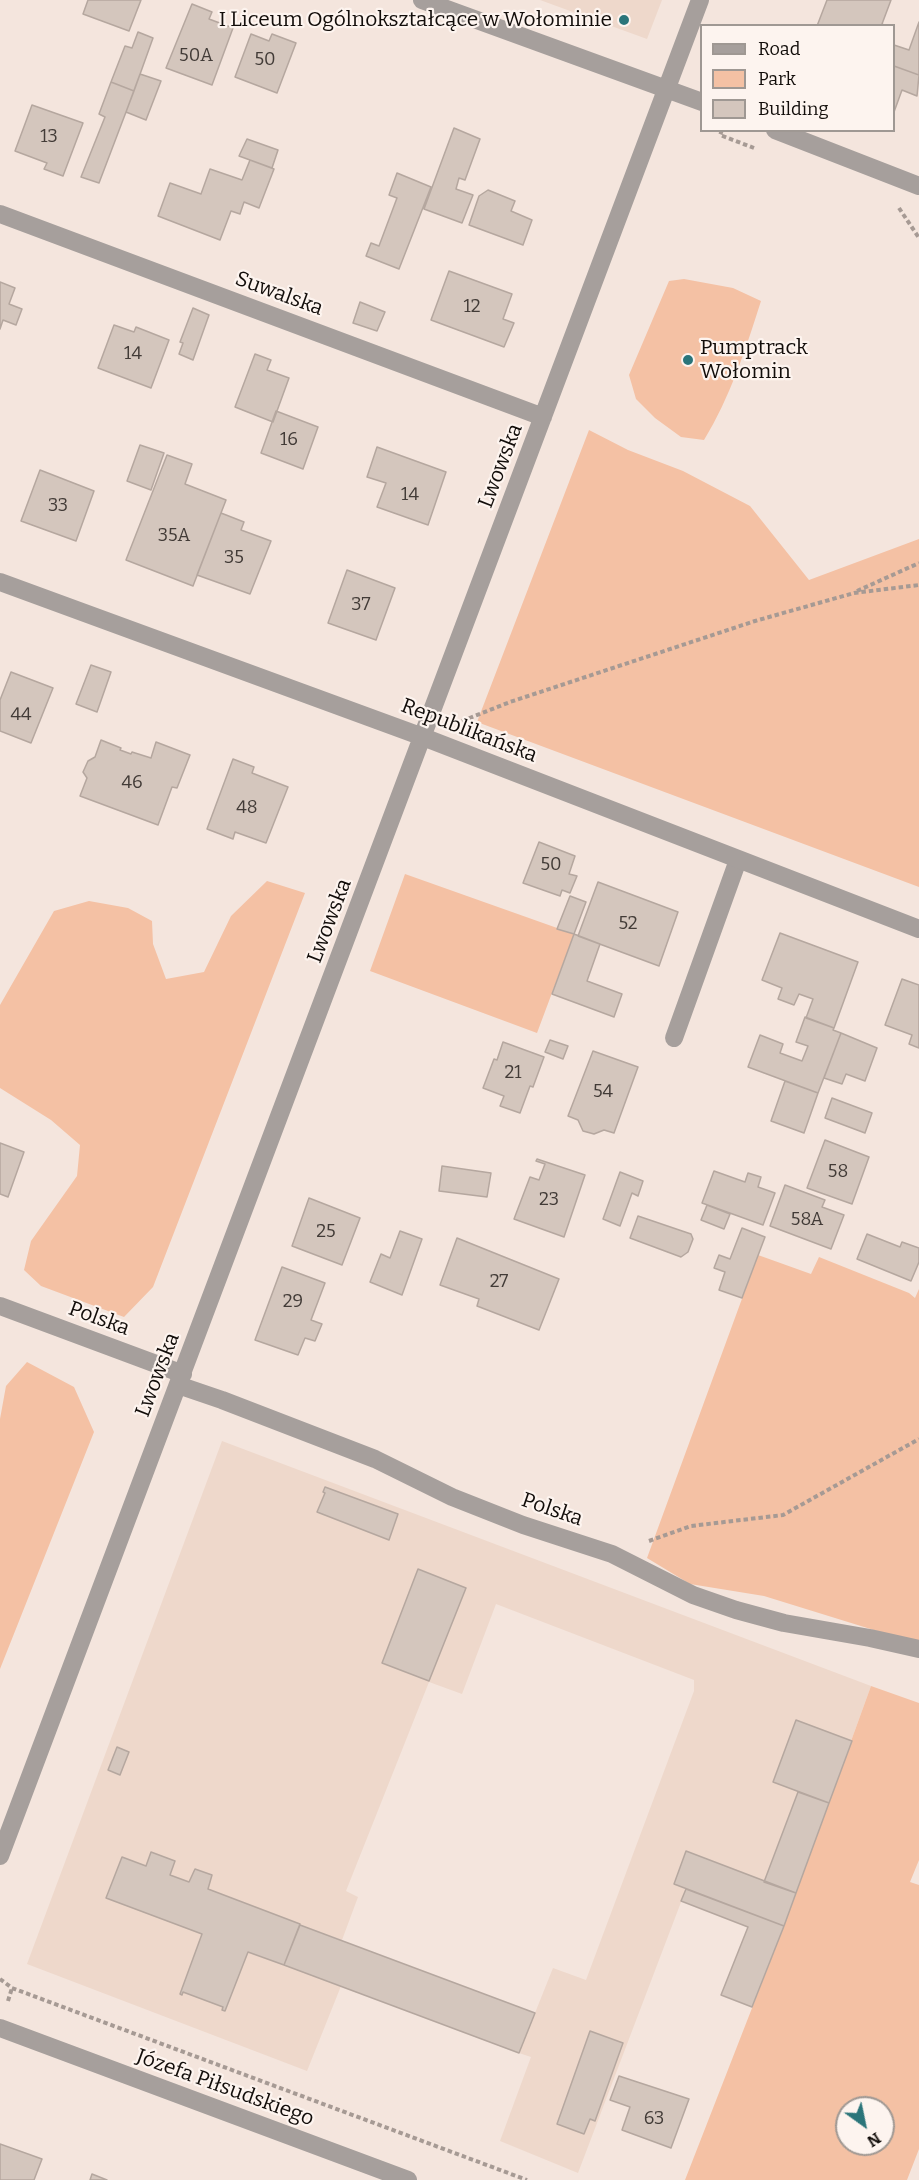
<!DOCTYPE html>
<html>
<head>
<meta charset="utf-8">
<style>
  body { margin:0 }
  #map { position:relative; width:919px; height:2180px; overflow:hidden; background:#f4e5dd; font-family:Bitter,serif }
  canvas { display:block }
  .legend { position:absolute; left:700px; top:24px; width:195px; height:108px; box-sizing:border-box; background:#fdf4ef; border:2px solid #9f9893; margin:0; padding:8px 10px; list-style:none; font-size:18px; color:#120d0a }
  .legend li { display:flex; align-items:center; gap:12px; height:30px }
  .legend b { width:30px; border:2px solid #9f9893 }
  .north { position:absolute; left:835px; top:2096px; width:60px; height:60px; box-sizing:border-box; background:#fdf4ef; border:2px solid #9f9893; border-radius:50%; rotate:147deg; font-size:16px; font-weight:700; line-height:24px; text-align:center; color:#120d0a }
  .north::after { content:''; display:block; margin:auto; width:21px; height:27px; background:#2b757a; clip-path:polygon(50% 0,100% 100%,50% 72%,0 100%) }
</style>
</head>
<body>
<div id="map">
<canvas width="919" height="2180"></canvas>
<ul class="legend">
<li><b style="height:8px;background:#a69f9c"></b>Road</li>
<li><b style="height:16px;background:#f4c1a4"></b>Park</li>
<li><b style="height:16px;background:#d4c6bd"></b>Building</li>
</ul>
<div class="north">N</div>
</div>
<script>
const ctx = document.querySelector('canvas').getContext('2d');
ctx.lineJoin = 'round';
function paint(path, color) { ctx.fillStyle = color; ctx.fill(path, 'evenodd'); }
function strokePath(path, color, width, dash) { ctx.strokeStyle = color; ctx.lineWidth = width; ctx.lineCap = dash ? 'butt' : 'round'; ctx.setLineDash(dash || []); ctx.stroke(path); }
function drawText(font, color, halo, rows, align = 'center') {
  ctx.font = font + ' Bitter,serif'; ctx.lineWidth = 4.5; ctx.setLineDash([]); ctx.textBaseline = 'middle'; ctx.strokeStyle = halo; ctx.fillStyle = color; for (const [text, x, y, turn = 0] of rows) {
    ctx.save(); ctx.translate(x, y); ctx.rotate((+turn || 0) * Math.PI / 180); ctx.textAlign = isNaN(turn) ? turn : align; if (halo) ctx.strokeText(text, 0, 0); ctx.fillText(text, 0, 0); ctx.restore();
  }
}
paint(new Path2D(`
  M540,0H662L647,39Z
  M222,1441L871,1686L784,1926L686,1889L578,2173L500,2141L531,2057L519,2053L553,1968L586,1980L694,1691V1680L496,1604L462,1694L429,1682L346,1891L358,1897L342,1940L299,1925L284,1965L341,1986L307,2071L27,1964Z`), '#eed8cb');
paint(new Path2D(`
  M684,279L733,288L761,301C746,348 730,398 704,440L681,437L655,418L636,399L629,375L669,281Z
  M589,430L628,450L683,471L750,506L809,580L919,539V887L477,722Z
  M405,874L574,934L537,1033L370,971Z
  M267,881L305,893L153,1287L124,1317L41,1286L24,1270L31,1241L77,1176L80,1145L51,1120L0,1088V1005L54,911L89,901L128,908L152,921L153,944L166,979L204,972L231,916Z
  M758,1255L811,1274L819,1257L909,1293L915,1298L919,1289V1644L764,1596L690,1584L647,1558Z
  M27,1362L74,1387L94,1432L0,1669V1419L6,1386Z
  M871,1686L919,1703V1860L910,1882L919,1885V2149L907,2180H685L784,1926ZM847,2108H883V2144H847Z`), '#f4c1a4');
const building = new Path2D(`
  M88,0H141L129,31L83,14Z
  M827,0H891L882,24L886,26H817Z
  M192,4L212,12L209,19L233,28L212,85L166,68Z
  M919,22V75L894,66V45L909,50Z
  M138,32L153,38L134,91L111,82L125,46L132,48Z
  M251,34L269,41L272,34L296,43L277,93L235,77Z
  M894,66L919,75L917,96L902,90L894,112Z
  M140,74L161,81L146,120L126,112Z
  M111,82L134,91L99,183L81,177L105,117L99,114Z
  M32,105L83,123L63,176L44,169L47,163L15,151Z
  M454,128L480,139L465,180L459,178L456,189L473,195L462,223L424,209Z
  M247,139L278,150L272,168L239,156Z
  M250,160L274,169L259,208L244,202L240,214L231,211L220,240L158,216L170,183L201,194L210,169L242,180Z
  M397,173L431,187L399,269L366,256L371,243L379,246L397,198L389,195Z
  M488,190L515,201L511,211L532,220L523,245L469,225L479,196Z
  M449,271L512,294L503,319L514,323L504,347L431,320Z
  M0,282L15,288L9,304L22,309L16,325L3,320L0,329Z
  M360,302L385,312L377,331L353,323Z
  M193,308L209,315L193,360L179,354L183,343L180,342Z
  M114,325L134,332L136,327L169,340L151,388L98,368Z
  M255,354L271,360L267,370L289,378L273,422L235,407Z
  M276,411L318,427L303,469L261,453Z
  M140,445L164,453L151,490L127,481Z
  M377,447L446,472L428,525L377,507L386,483L367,477Z
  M167,455L192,464L185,484L226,500L193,586L126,560Z
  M40,470L94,491L76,541L21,521Z
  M221,513L244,522L241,530L271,541L250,594L197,575Z
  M347,570L395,588L376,640L328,623Z
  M91,665L111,672L97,712L76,704Z
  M11,672L53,688L31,743L0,731V700Z
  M101,740L121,748L120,750L131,754L132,752L151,758L156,742L190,755L177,788L172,787L158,825L80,796L87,778L83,772L88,761L95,757Z
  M233,759L254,767L252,773L288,787L266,843L235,832L233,839L207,829Z
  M539,842L575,856L569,874L577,876L570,893L562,890L560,896L523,883Z
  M598,882L678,912L659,966L578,936Z
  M570,896L586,902L574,934L557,929Z
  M780,933L858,962L834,1028L806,1018L813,999L799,994L794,1005L778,999L782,988L762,980Z
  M574,934L600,944L587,981L622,994L614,1017L552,994Z
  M902,979L919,985V1048L909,1044L912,1035L885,1025Z
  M805,1017L834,1028L833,1030L841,1033L818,1093L748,1067L760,1035L783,1044L780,1053L802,1061L808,1046L796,1042Z
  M841,1033L877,1048L865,1081L846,1074L842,1084L824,1078Z
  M550,1040L568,1046L563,1059L545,1052Z
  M503,1042L544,1057L533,1087L530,1086L520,1113L500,1106L504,1096L483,1088L494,1059L497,1060Z
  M593,1051L638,1067L614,1133L604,1130L594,1134L583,1131L578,1120L568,1116Z
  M785,1081L818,1093L804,1133L771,1121Z
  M832,1098L872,1113L865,1133L825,1118Z
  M825,1140L869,1157L852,1204L807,1188Z
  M0,1143L24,1152L8,1197L0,1194Z
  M537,1159L585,1175L564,1237L514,1219L530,1177L539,1180L545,1164L536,1161Z
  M442,1166L491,1173L487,1197L439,1191Z
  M714,1171L745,1182L748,1173L761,1177L758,1187L775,1193L763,1225L702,1203Z
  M620,1172L643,1181L638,1196L632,1193L620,1226L603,1219Z
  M785,1185L825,1200L822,1207L844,1215L831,1249L770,1226Z
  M309,1198L360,1218L342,1265L292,1246Z
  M707,1205L730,1214L724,1229L701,1220Z
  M638,1216L691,1234L693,1239L688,1252L681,1257L630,1238Z
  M742,1228L765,1237L742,1298L719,1290L725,1272L714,1268L719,1255L730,1259Z
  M400,1231L422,1239L402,1295L370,1282L381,1254L390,1258Z
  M867,1234L900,1247L902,1242L919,1248V1262L911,1281L857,1259Z
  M457,1238L559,1279L539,1330L477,1306L479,1299L440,1285Z
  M282,1267L325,1283L311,1320L322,1324L315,1341L305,1338L298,1355L255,1340Z
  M325,1487L398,1514L389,1540L317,1512L325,1493L323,1492Z
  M418,1569L466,1588L429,1681L382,1663Z
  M796,1720L852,1741L829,1803L773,1782Z
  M117,1747L129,1752L120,1775L108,1770Z
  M798,1792L829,1803L796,1893L764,1882Z
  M686,1851L796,1893L784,1926L674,1884Z
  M151,1852L175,1861L170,1875L189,1882L195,1869L212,1875L208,1889L300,1924L284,1965L248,1952L225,2011L222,2010L223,2007L183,1992L182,1995L180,1994L202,1934L106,1898L122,1857L146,1866Z
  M686,1889L784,1926L752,2007L721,1995L748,1927L681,1901Z
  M300,1925L535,2013L519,2053L284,1965Z
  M590,2031L623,2043L595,2121L590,2119L584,2134L557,2124Z
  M619,2076L689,2099L671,2148L622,2130L630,2107L610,2100Z
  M0,2144L42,2159L34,2180H0Z
  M92,2174L107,2180H90Z`);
paint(building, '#d4c6bd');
strokePath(building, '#b5a79f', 1.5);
strokePath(new Path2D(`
  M722,130L720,135L754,148
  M899,208L919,238
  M857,591L919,563
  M462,721L510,702L755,621L854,593L919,585
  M649,1541L691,1526L783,1515L919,1439
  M0,1979L12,1988L527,2180
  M8,2001L12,1988`), '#a69a94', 4, [4.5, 3]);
strokePath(new Path2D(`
  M674,1038L738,860`), '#a69f9c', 18);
strokePath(new Path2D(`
  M422,0L702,102
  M775,130L919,186
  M0,214L543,417
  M0,582L423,737L919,929
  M0,1306L183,1374
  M178,1385L222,1400L375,1459L452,1497L523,1525L612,1554L693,1595L736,1610L784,1623L870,1638L919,1649
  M0,1856L700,0`), '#a69f9c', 18);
strokePath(new Path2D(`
  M0,2028L408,2180`), '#a69f9c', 18);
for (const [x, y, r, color] of [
  [624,20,6,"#2b757a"],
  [688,360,6,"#2b757a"]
]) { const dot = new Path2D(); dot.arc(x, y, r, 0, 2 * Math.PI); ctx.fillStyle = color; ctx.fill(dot); strokePath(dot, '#fdf4ef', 2); }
drawText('18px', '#423b37', null, [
  ["50A",196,56],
  ["50",265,60],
  ["13",49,137],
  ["12",472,307],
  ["14",133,354],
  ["16",289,440],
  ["14",410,495],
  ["33",58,506],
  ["35A",174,536],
  ["35",234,558],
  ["37",361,605],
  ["44",21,715],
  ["46",132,783],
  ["48",247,808],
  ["50",551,865],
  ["52",628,924],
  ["21",513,1073],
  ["54",603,1092],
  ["58",838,1172],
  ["23",549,1200],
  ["58A",807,1220],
  ["25",326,1232],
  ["27",499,1282],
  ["29",293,1302],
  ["63",654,2119]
]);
drawText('21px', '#120d0a', '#fdf4ef', [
  ["I Liceum Ogólnokształcące w Wołominie",612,20],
  ["Pumptrack",700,348,"left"],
  ["Wołomin",700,372,"left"]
], 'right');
drawText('21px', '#120d0a', '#fdf4ef', [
  ["Suwalska",279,294,20],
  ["Lwowska",501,466,-69],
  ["Republikańska",469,731,21],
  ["Lwowska",330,921,-69],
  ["Polska",99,1319,20],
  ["Lwowska",158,1375,-69],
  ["Polska",552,1510,19],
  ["Józefa Piłsudskiego",225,2088,20]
]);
</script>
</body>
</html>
